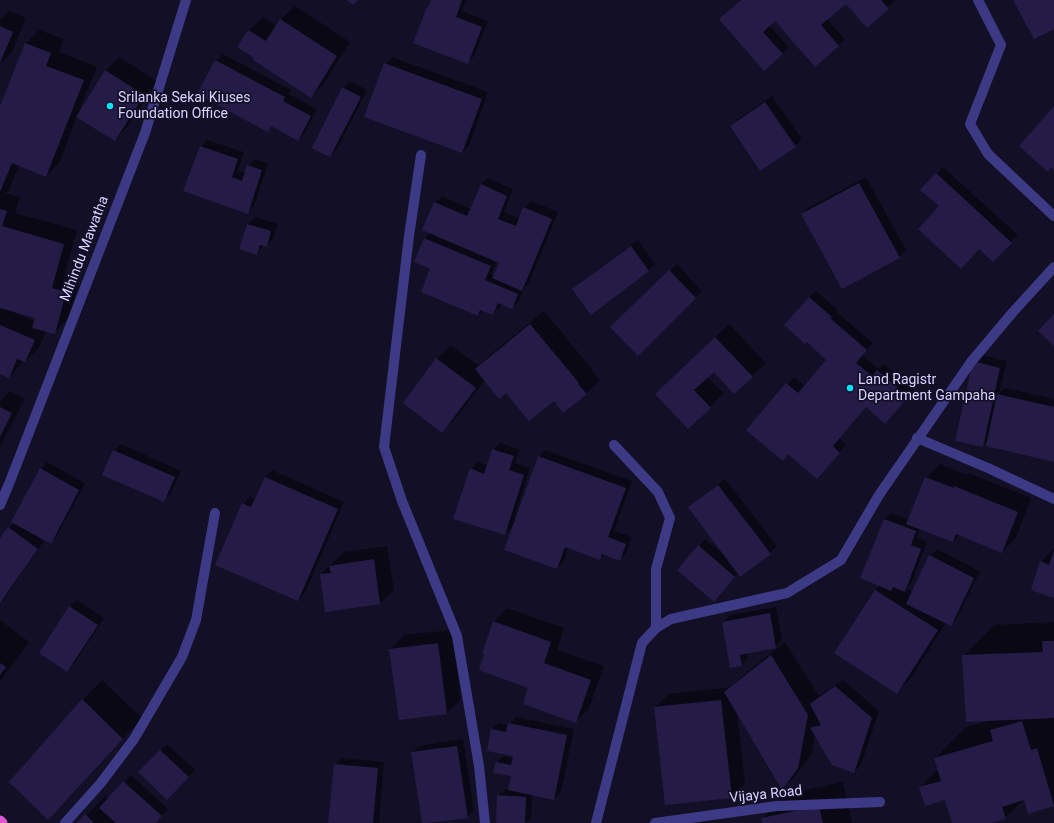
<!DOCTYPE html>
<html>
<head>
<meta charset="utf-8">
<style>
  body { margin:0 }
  canvas { display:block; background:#130f26 }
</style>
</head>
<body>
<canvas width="1054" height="823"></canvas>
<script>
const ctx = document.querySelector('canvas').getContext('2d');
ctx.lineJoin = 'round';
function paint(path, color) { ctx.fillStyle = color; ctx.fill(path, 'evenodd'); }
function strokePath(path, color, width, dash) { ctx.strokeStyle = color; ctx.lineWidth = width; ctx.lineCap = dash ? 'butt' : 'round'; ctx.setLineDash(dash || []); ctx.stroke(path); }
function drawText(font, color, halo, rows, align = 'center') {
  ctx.font = font + ' Roboto,sans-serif'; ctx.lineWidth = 3.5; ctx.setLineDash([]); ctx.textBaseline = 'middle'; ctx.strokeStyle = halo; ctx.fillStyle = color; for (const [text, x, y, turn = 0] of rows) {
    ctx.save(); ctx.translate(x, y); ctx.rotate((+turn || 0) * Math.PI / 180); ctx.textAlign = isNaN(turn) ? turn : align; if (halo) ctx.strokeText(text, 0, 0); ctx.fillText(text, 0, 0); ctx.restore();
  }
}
paint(new Path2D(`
  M432,0H466L462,11L488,21L474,56L467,63Z
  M742,0H894L895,1L867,27L846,3L827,19L845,39L838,46L776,19L769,25L789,47L764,70Z
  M295,6L350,42L324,83L311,96L238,47L249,30L263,17L277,26L281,19Z
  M9,11L26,18L12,52L0,64V20Z
  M39,30L64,39L59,52L97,67L79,111H80L105,71L119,57L157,81L128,126L115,140L77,116L60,162L46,176L19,165L9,190L5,193L20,197L15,213L77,230L65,274L80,278L68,319L54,333L46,331L39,348L25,361H24L22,363L9,377L0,373V109L26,43ZM16,312L36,318L35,321L15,313Z
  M223,54L291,90L289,94L317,109L305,133L298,140L272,126L268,130L216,61Z
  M392,57L488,92L469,146L462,152L385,64Z
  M350,81L367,90L337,149L330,156L343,88Z
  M772,96L802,139L795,146L731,126L738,119Z
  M207,140L244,152L238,171L246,173L248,166L255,159L268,164L254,206L247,213L201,147Z
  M943,167L1018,235L993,261L940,206L922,190Z
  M866,177L906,250L899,257L802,214L809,207Z
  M488,178L513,189L504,212L520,219L524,208L531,201L558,212L529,283L524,288L519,301L512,307L501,303L500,307L493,314L483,310L478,315L432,269L425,238L430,233L435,203L442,196L471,209L481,184ZM497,261L500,262L494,275L491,274Z
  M255,217L278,224L273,239L266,246L264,245L257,254L240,249L248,224Z
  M638,240L655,264L649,270L591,313L573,290L580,283Z
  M677,264L702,291L638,354L612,327Z
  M816,291L838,310L836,311L873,343L862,355L878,369L884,364L914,390L891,416L866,406L839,438L846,445L823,471L789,453L783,460L747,429L794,377L805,386L828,360L809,297Z
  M544,311L592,369L591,370L600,380L586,394L554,400L506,392L485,380L456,418L442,432L437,359L451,345L479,366L490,355Z
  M729,324L766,363L734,393L714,371L707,377L724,393L688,428L670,380Z
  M980,355L1007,361L999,393L1005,388L1054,399V461L989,440L982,446L974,362Z
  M10,391L25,399L0,447V401Z
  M500,443L520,450L515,463L530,468L514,519L516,520L539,456L545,450L632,481L614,531L632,537L626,553L620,560L605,554L600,559L568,548L564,561L557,568L514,525L505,534L471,469L478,462L488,466L493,450Z
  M121,444L181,471L170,494L163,501L114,451Z
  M47,462L85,483L57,536L50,543L41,538L40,539L44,541L5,598L0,603V540L9,528L14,523L41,469Z
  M940,464L967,475L969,473L1031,498L1016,538L1002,552L959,535L953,541L920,528L917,538L927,542L911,584L907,588L913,592L930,556L937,549L980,571L957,618L950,625L946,623L910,679L897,692L835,653L876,590L880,585L885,519L891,513L909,520L926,478Z
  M272,470L344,502L305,593L298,600L217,564L243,504L250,497L255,499L265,477Z
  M725,479L777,546L770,553L738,573L720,594L699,546L705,539L724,555L689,507L696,501Z
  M387,546L394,590L380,603L326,610L321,574L344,552Z
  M1054,548V597L1041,562Z
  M77,600L104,618L74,664L67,671L70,607Z
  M776,607L782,640L776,647L747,652L748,658L741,665L723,622L730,615Z
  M507,608L564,628L557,650L604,666L589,708L576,721L529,687L494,622Z
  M0,620L29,642L0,682Z
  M1054,622V805L1028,813L1025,799L1005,818L987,823H953L946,799L920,788L938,769L935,758L966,727L987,721L963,656L994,625Z
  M451,630L461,699L447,713L400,719L390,649L404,635Z
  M785,642L819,696L843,680L879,711L861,765L854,772L815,735L812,754L796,775L783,788L737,712L745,784L732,797L655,707L669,694L731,687L739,679Z
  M102,680L142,718L68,799L48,818L82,700Z
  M516,717L574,729L561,792L554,799L532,794L531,818L525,823H497L498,796L505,789H509L512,776L496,763L503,756L514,758V756L492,729L499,723L509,725Z
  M463,739L474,810L467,817L412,752L419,746Z
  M167,744L195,770L167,799L139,772Z
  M342,758L384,762L379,823H329L335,765Z
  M131,775L168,809L156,823H79L105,796L109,799Z
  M843,782L852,823H763L762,819L786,794Z`), '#0007');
paint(new Path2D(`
  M347,0H358L353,5Z
  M431,0H462L456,17L482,27L468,64L413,43L427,7H428Z
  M741,0H881L889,9L867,28L846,4L821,25L839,46L815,67L775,21L763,32L783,54L764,71L719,19Z
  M1013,0H1054V29L1034,39Z
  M280,19L337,56L311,98L253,60L254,58L237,47L248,30L266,41Z
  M0,26L13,32L0,63Z
  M25,43L51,53L46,66L84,80L46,177L12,163L0,192V106Z
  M215,60L285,97L283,101L311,116L298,141L271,126L268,132L197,94Z
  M384,63L482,99L462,153L364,117Z
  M105,70L144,95L115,141L76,117Z
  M342,87L361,97L330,157L312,148Z
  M765,102L796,147L760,171L730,126Z
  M1054,106V170L1051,167L1048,172L1019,146Z
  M200,146L238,159L232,177L242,181L247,165L262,170L248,214L183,191Z
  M936,173L1012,243L993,262L979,249L961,269L918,229L939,206L920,190Z
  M859,183L900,258L842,289L801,214Z
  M481,184L507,196L498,219L516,226L523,207L552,219L522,291L492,278L499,263L422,230L434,202L467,216Z
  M0,209L7,211L2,226L64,244L52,288L66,292L55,334L32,328L35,318L0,308Z
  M247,224L271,231L267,247L260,245L257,255L239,249Z
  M424,238L491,266L485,280L518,294L512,309L498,303L493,315L480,310L478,316L421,292L430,269L414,262Z
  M631,246L649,271L591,315L572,289Z
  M669,270L696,298L638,356L610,327Z
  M809,297L832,317L830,318L867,350L856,363L872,376L877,370L908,397L885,424L866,407L833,446L840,453L817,479L788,454L783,461L746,430L786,383L798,393L826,360L807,342L805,344L784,325Z
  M1054,314V346L1038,331Z
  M530,324L579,383L578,384L587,394L563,413L554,401L529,421L506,393L499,399L475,369Z
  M0,325L35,340L25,362L17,359L9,378L0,374Z
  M715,337L753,377L734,394L714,372L694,390L711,408L688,429L655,394Z
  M436,358L476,388L442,433L403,403Z
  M973,361L1000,368L983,447L955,441Z
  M997,394L1054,407V462L986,446Z
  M0,407L12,413L0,437Z
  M492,449L514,456L509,470L524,475L505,535L453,519L470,468L484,474Z
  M113,450L175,477L164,502L102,475Z
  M538,456L626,488L608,537L626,544L620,561L602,554L600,560L565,547L557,569L504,550Z
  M40,468L79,490L51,544L11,522Z
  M265,477L338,509L298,601L215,565L242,503L251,507Z
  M925,477L954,488V486L1018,512L1002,553L956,534L953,542L906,524Z
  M718,485L771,554L740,577L688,507Z
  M884,519L916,531L911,545L921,549L905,592L893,587L891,591L860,578Z
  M8,527L38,549L0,603V538Z
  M698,545L735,577L714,602L677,570Z
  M1054,550V598L1031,590L1040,561L1049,565Z
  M929,555L974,578L951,626L906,604Z
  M374,559L380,604L325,612L320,574L331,573L329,566Z
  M875,590L938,630L897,694L834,653Z
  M69,606L98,625L67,672L39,653Z
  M770,613L776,648L740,655L742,666L730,668L722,622Z
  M493,621L551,642L544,663L591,680L576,723L523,704L528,688L479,670L484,655L482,654Z
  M1042,641H1054V718L966,722L962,655L1043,652Z
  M438,643L447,714L399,720L389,649Z
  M771,655L808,715L798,768L782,790L724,692Z
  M0,663L6,667L0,675Z
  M835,686L872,718L854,773L832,765L810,728L821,725L810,704Z
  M82,699L123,739L48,820L9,782Z
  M721,700L732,798L665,805L654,707Z
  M1022,721L1031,750L1037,748L1054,806L1028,814L1024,800L1002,807L1006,819L991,823H952L945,800L925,806L919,787L941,781L934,758L993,741L990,730Z
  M508,723L567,735L554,800L508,790L511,776L493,773L496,762L511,765L513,756L487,751L491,729L506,732Z
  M457,746L468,818L428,823H422L411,752Z
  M160,750L189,777L167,800L138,772Z
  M334,764L378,768L373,823H328Z
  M123,781L162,816L156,823H116L99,808Z
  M497,795L526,797L525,823H496Z
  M819,806L823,823H762L761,818Z
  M85,814L94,823H77Z`), '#241b47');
strokePath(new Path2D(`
  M917,438L988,468L1054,499
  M614,445L658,492L670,518L656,569V628
  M65,823L100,784L134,739L182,657L196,620L215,513`), '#3d3a85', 10);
strokePath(new Path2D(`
  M978,0L1001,45L970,124L988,154L1054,216
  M421,155L409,236L384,447L402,501L457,636L479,766L485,823
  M0,505L9,484L145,133L186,0
  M596,823L642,643L656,628L671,619L787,593L841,560L879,495L971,362L1013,312L1054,267
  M655,823L777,806L880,802`), '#3d3a85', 10);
strokePath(new Path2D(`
  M0,821L2,823`), '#e055d1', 11);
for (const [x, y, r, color] of [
  [110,106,4,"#00e5ff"],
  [850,388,4,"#00e5ff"]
]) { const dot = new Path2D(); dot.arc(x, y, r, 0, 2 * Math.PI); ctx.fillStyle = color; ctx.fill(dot); strokePath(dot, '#130f26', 1.5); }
drawText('14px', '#d9d4ff', '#130f26', [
  ["Srilanka Sekai Kiuses",118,98],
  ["Foundation Office",118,114],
  ["Land Ragistr",858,380],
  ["Department Gampaha",858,396]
], 'left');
drawText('14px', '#d9d4ff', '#130f26', [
  ["Mihindu Mawatha",85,249,-69],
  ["Vijaya Road",766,795,-6]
]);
</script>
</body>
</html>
